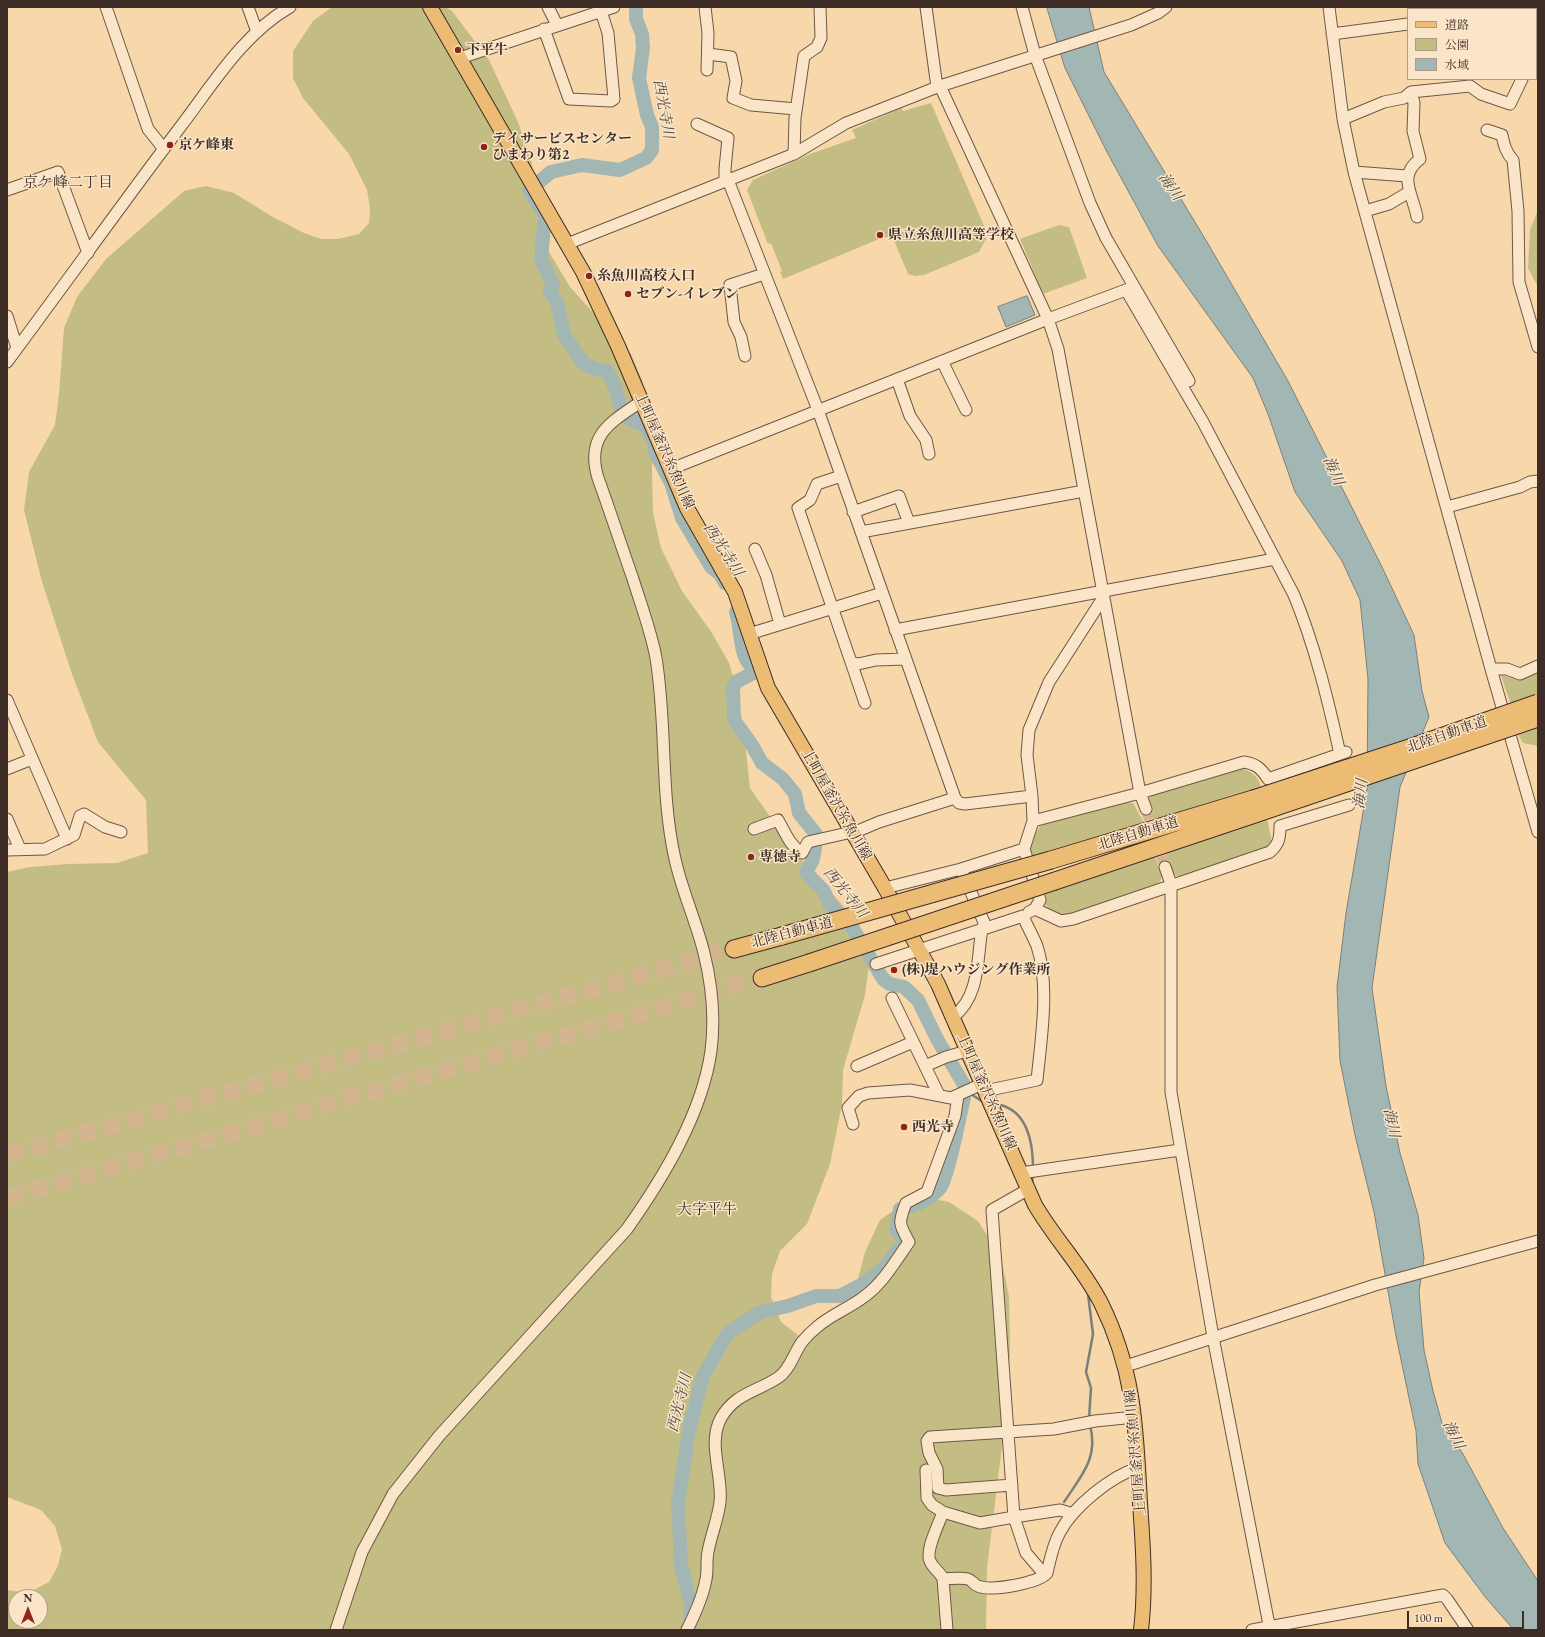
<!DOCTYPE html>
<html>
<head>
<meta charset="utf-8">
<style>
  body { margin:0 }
  #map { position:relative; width:1545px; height:1637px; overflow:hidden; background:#f8d7aa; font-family:"EB Garamond","Noto Serif JP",serif }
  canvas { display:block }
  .frame { position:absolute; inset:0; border:8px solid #3d2d26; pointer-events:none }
  .legend { position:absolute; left:1407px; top:8px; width:130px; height:72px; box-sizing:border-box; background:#fae5c8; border:1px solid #ae9b87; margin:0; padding:5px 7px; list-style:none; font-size:12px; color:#3d2d26 }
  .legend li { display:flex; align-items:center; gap:8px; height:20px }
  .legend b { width:20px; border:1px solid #ae9b87 }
  .north { position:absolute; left:8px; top:1589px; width:40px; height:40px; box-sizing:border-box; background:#fae5c8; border:1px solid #ae9b87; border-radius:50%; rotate:0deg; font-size:11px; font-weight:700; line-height:16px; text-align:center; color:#3d2d26 }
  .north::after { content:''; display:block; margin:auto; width:14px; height:18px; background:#8f2418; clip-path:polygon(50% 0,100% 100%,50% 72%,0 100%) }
  .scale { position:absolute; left:1407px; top:1611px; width:117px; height:18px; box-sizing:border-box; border:2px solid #3d2d26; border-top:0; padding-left:5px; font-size:12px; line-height:14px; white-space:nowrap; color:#3d2d26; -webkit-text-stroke:3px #fae5c8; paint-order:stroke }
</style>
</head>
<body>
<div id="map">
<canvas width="1545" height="1637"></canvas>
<div class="frame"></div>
<ul class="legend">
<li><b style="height:5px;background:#ecbc75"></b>道路</li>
<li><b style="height:11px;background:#c3bd84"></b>公園</li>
<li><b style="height:11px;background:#a2b7b4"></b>水域</li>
</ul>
<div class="north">N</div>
<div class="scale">100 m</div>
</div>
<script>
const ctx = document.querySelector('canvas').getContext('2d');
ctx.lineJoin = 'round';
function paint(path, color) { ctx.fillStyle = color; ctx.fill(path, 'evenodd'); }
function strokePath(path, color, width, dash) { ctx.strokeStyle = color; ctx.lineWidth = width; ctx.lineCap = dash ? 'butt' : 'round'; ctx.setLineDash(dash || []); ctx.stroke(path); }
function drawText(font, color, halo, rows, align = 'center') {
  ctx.font = font + ' "EB Garamond","Noto Serif JP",serif'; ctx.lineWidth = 3; ctx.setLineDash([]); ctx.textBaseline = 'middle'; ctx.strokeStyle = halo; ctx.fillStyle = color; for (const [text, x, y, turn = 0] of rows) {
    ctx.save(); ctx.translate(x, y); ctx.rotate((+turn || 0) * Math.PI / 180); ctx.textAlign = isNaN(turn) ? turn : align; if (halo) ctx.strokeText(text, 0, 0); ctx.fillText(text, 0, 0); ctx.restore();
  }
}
paint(new Path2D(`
  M332,7H445L452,11L489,60L518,122L532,164L535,205L543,242L570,287L631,354L642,380L654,431L652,470L653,513L661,548L682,591L712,633L729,663L736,687L744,732L750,788L794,851L845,908L862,936L869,966L865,995L843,1070L842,1104L830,1164L807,1224L780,1251L772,1274L771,1297L781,1322L802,1338L840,1316L854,1294L865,1252L880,1220L900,1206L923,1197L949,1202L978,1221L1001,1257L1009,1297L1010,1350L1006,1414L987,1568L986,1630H7V1590L28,1593L49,1582L58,1566L62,1549L55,1526L41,1510L7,1497V872L30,867L68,864L117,863L148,853L146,800L98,742L72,674L42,582L24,510L29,472L55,425L59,394L64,328L77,297L106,259L184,191L206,186L234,193L271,216L304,233L321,239H338L359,234L369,223L370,208L367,190L349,154L303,98L293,78V51L313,21ZM16,1597H40V1621H16Z
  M931,103L988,235L979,252L924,275L916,276L908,274L893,238L884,237L783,279L780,272L782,271L771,243L768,244L747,190L753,180L810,154L856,138L852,130L901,108L903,111Z
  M1538,210V287L1528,268L1530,230Z
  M1059,225L1069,227L1087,278L1043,294L1020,239Z
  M1538,673V696L1521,703L1510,702L1501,675L1519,679Z
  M1538,727V746L1523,743L1518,734Z
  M1239,768C1251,771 1258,775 1261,788L1156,823L1148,801L1151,795Z
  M1121,802L1133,803L1146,826L1035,859L1031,857V842L1040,826Z
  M1267,818L1272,842L1267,848L1181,877L1173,875L1166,853Z
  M1155,857L1162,877L1158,885L1062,918L1051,913L1045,904L1046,892Z`), '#c3bd84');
const water = new Path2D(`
  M1047,7H1089L1104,72L1207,242L1288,381L1382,567L1414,635L1422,691L1429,717L1400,787L1372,988L1386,1086L1400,1153L1418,1215L1424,1258L1419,1292L1424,1350L1433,1391L1442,1423L1463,1454L1503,1528L1538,1581V1630H1514L1486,1598L1445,1543L1418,1464L1416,1431L1396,1336L1374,1212L1355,1135L1340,1061L1337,987L1346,913L1367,789L1368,679L1360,600L1342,561L1295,492L1268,414L1253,378L1158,246L1107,152L1065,68Z
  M1027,296L1035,315L1006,327L998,307Z`);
paint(water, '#a2b7b4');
strokePath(water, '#7a807b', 1);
strokePath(new Path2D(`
  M971,1094L983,1102
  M996,1104C1028,1109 1033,1142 1033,1169
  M1032,1185L1033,1174
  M1088,1294L1093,1334L1086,1372L1091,1388L1089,1419
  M1064,1502C1081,1476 1099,1458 1090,1425`), '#7a807b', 2.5);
strokePath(new Path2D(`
  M636,7V19L642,34L643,48L639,78L647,115L652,127V150L646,158L620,170L582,165L551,172L529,190L545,216L541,259L553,285L550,292L557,302L564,335L584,364L596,369L607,371C617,383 618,411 628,418C633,422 640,423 646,426L655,445V452L671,483L682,518L711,567L720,574L725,583
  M690,1628L691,1604L681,1566L678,1503L689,1430L703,1376L727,1334L760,1312L788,1306L816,1296H840L863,1284L883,1269L905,1241L896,1229L900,1209C915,1206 930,1200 940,1188C948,1179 962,1105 966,1088L937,1039L918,1000L904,987L890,984L883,979L849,922L830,905L824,891L806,873L813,859L815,848L816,834L799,813L795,794L783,779L762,763L752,745L734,720L733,689L736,682L753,673L754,669C738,656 742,631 736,612`), '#a2b7b4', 14);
strokePath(new Path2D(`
  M1146,809L1165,867`), '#d3b590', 11, [11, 5.5]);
strokePath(new Path2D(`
  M7,1155L734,949
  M7,1198L762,978`), '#d3b590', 17, [17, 8]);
const minor = new Path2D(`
  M106,7L148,129L164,149
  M248,7L257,32
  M548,7L557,25
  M705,7L708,33L707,70
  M926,7L937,87
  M1022,7L1035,55L1090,203L1106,238L1189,381
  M1329,7L1343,119L1354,172L1491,669L1538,832
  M1528,7L1529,9
  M544,29L569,99L611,101L614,99L608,33L601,11
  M1332,34L1408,24
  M1536,35L1538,40
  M708,54L731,57L736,81L733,98L751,105L796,109
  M460,58L614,7
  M1536,60L1538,58
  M940,86L1048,319L1058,349L1140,793L1146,809
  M1411,92L1414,103L1413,131L1420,159C1397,176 1413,194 1417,217
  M1343,119L1384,102L1404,98L1411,92L1470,86L1481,94L1510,104L1522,79
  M697,124L728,138L725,169V181
  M1487,130L1502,135C1504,145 1506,153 1513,160L1518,211L1519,282L1538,347
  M794,154L795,118L804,56L817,47L821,38L820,7
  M1354,172L1407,176
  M728,180L818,410L955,798L959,803L965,804L1032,796L1033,821L1024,849L961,869L986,927
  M7,190L58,172L88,253
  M1365,211L1389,204L1409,192
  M567,244L794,154L846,123L940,86L1131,25L1158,13L1166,7
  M1126,290L1203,422L1294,595C1315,646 1328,700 1340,754
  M7,316L17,348
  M745,356L741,337L734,322L730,285L764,274
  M942,361L966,410
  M7,362C65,284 122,204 181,126C213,84 243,34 290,7
  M897,379L910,416L926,440L929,454
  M671,469L1048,319L1134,287
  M841,476L817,484L810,500L798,508L851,662L858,664L876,660L905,659
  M1447,507L1520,487L1530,482L1538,481
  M853,512L899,496L909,523
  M861,532L1084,491
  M755,549L766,575L780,624
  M895,630L1275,559
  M749,634L882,593
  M851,662L865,703
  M1491,669H1507L1520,674L1538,666
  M7,700L67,839
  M7,769L32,759
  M1032,796L1027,755L1029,730L1049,682L1103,598
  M7,819L20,849
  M1033,821L1140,793L1244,762C1256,764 1261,768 1268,779L1346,752
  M754,829L778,820C785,832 790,846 802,853L808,842L852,832
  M853,833L879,822L955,798
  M1024,849L1040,900L1035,909L1029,912
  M7,850L45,849L74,835L80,816L84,814L105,827L121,832
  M1165,867L1171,884V1092L1213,1337L1270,1630
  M885,888L961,869
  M1035,909L1061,921L1073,919L1270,852C1279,844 1280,838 1280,826L1349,805
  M876,964L1023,916C1027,926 1033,936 1037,946C1050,985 1041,1040 1037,1080L985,1091
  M892,998L939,1095
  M953,1017C980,997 977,959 982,928
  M857,1066L913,1042
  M925,1066L946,1057L967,1051
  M853,1124L848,1108L859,1096L868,1093L910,1090L951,1098L982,1084
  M1021,1173L1180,1150
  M1027,1190L992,1210L1014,1517L1060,1510L1073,1514
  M1126,1366L1375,1285L1538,1241
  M926,1470L927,1498L932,1505L943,1512L980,1523L1014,1517L1026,1553L1045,1575
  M1012,1485L946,1490L938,1488L937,1469L929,1453L927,1441L930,1437L1054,1429L1095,1421L1135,1417
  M943,1512C939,1524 925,1550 930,1561C933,1569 940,1571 943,1579L947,1630
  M943,1579C950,1579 961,1577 968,1579C972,1580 974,1585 978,1586C990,1592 1039,1583 1047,1573C1050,1560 1053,1544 1060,1532C1073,1507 1111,1476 1138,1468
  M336,1630L362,1552L393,1494L439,1436L627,1229C663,1178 702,1114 711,1051C715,1019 712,985 704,953C696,921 682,891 675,859C660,793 667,725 656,658C651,631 641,605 633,579C621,545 610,511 598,478C585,435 611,422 642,401
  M687,1630C695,1614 703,1597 706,1579C708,1570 706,1561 708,1552C711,1535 718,1519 720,1502C723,1475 707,1443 721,1418C735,1393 757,1392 779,1377C790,1369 794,1353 802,1342C806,1337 812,1331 817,1327C832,1314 850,1308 865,1296C884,1282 896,1260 909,1242C899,1224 898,1223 906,1203L927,1192L955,1116L958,1096
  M1252,1630L1443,1595L1447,1599L1468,1630`);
const major = new Path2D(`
  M430,7L583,272L618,346L687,508L735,592L768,688L885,888L938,984L1035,1205C1055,1239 1083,1268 1101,1303C1135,1372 1136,1428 1140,1503C1143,1545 1146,1588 1141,1630`);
const highway = new Path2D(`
  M1051,860L1253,799
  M1055,881L1255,814
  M734,949L782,936
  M762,978L809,963`);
strokePath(minor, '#6c5847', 13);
strokePath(major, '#3d2d26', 16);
strokePath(highway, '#3d2d26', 19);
strokePath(minor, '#fae5c8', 11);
strokePath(major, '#ecbc75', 14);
strokePath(highway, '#ecbc75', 17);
const highwayBridge = new Path2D(`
  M1253,799L1409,748L1538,703
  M1255,814L1538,718
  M782,936L1051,860
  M809,963L1055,881`);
strokePath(highwayBridge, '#3d2d26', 19, []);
strokePath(highwayBridge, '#ecbc75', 17);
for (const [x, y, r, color] of [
  [458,50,4,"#8f2418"],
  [170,145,4,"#8f2418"],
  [484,147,4,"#8f2418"],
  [880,235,4,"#8f2418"],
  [589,276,4,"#8f2418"],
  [628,294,4,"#8f2418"],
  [751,857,4,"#8f2418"],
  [894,970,4,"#8f2418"],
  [904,1127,4,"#8f2418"]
]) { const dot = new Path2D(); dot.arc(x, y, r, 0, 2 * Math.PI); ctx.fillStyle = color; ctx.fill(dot); strokePath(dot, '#fae5c8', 1.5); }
drawText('bold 14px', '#3d2d26', '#fae5c8', [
  ["下平牛",466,50],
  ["デイサービスセンター",492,139],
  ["ひまわり第2",492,155],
  ["京ケ峰東",178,145],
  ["県立糸魚川高等学校",888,235],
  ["糸魚川高校入口",597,276],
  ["セブン-イレブン",636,294],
  ["専徳寺",759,857],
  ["(株)堤ハウジング作業所",902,970],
  ["西光寺",912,1127]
], 'left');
drawText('14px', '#3d2d26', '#fae5c8', [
  ["上町屋釜沢糸魚川線",664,451,66],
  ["北陸自動車道",1447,735,-19],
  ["上町屋釜沢糸魚川線",836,805,60],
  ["北陸自動車道",1138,834,-17],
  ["北陸自動車道",792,933,-15],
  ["上町屋釜沢糸魚川線",986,1092,66],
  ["上町屋釜沢糸魚川線",1136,1452,-95]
]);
drawText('italic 15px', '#514942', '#fae5c8', [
  ["西光寺川",663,109,80],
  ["海川",1170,187,55],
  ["海川",1333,471,66],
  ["西光寺川",723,550,57],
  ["海川",1361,794,-83],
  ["西光寺川",845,893,51],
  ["海川",1391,1123,78],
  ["西光寺川",680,1403,-76],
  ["海川",1453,1435,64]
]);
drawText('15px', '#3d2d26', '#fae5c8', [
  ["京ケ峰二丁目",68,183],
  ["大字平牛",707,1210]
]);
</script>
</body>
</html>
